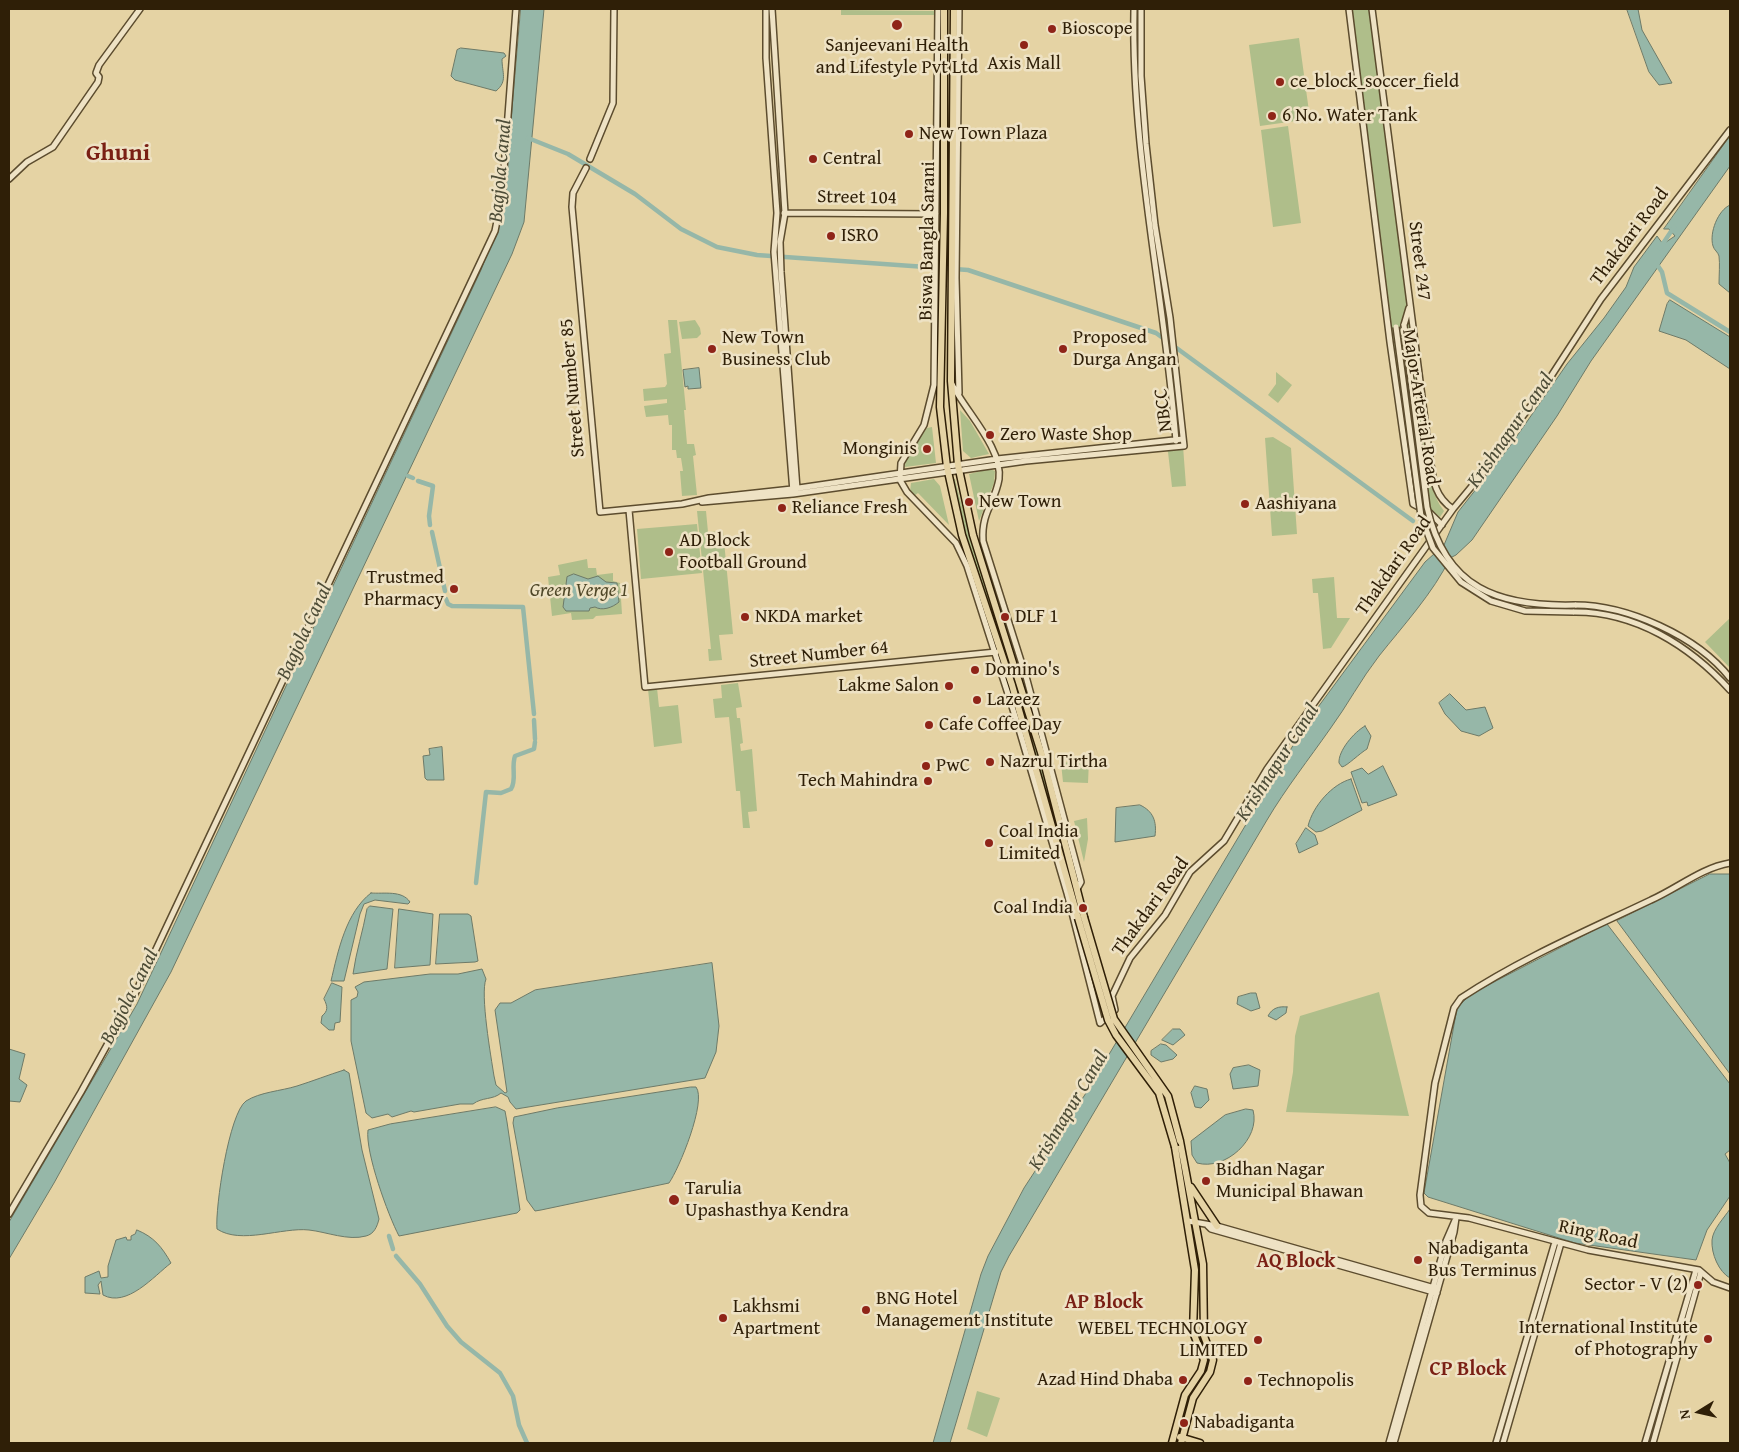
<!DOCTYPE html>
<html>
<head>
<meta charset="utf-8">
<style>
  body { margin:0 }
  #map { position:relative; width:1739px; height:1452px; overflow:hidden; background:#e5d3a4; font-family:"Gentium Book Plus",serif }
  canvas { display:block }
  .frame { position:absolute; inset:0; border:10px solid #2f1f07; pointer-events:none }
  .north { position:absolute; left:1674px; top:1387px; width:50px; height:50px; -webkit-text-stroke:4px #eee2c4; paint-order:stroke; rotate:260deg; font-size:14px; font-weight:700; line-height:20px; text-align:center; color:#2f1f07 }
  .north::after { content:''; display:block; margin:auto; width:18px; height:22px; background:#2f1f07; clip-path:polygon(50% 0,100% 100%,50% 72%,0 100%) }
</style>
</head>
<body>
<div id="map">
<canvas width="1739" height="1452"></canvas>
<div class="frame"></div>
<div class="north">N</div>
</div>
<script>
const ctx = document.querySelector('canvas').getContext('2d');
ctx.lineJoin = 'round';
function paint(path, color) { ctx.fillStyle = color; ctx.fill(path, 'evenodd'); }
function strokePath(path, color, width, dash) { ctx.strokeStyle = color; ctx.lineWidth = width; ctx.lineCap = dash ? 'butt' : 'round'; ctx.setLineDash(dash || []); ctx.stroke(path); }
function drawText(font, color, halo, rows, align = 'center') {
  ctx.font = font + ' "Gentium Book Plus",serif'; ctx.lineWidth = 5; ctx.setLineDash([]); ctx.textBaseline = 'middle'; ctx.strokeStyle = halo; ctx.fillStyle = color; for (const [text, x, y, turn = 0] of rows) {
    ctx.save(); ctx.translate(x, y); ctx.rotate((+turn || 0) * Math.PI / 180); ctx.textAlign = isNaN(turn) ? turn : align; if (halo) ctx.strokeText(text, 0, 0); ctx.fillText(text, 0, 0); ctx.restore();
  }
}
paint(new Path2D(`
  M1352,9H1370L1425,452C1429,474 1431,494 1444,511L1440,517L1419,500L1415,493L1412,474L1395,357Z
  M841,10L935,11V15H841Z
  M1299,38L1310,119L1260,126L1249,45Z
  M1288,126L1301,223L1273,227L1261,130Z
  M668,320H677L686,410H684L687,444H694L696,455L693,456L697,495L682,496L680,471H683L681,458H677L676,450H672V425H669L668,415L646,417L644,406L667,403V399L644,401L643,389L665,387L667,384L664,354L671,353Z
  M695,320L700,328L701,334L697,338L682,339L679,322Z
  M1276,372L1292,385L1278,403L1268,395L1276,384Z
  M960,410L970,421L989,454L971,458L963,451Z
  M932,427L936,463L905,467C904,460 921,436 927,428Z
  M1273,437L1291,448L1297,534L1272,536L1265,438Z
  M1183,446L1186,486L1172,487L1168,452L1166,449Z
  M990,469L995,471L994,483L979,521L969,474Z
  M934,479L940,486L949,525L918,493L914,496L910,492L911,483Z
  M952,479H955C968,535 988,588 1005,642C1033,729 1056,817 1079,906H1077L963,528Z
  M697,511H706L708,532L723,531L733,634L719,635L722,660L709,661L708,649H711Z
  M697,524L702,573L641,579L637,529Z
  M587,559L588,568H596L597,575L613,573V581L620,583L622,614L596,616L593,619L572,620L571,613L552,616L548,577L560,575L558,565Z
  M1334,577L1337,618H1350L1331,648L1323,649L1318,593H1313L1312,579Z
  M1730,618V668L1705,642Z
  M738,683L742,707L736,708L737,718H740L743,743L740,744L741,751L752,749L757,811L748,812L750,828H743L740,791H736L729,717L715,718L713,699L722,698L721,685Z
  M657,688L659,707L678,705L682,743L654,747L648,689Z
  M1089,760L1088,783L1063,782L1061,763Z
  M1087,818L1088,839L1084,862L1074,821Z
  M1379,992L1409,1116L1286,1112L1293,1072L1295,1036L1300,1016Z
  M977,1391L1000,1398L987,1437L967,1429Z`), '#afbe8a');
const water = new Path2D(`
  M521,9H544L524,222L512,254L171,972L54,1183L9,1259V1222L137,1004L481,270L503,212Z
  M1627,9H1638L1642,30L1672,83L1659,85L1649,72Z
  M461,48L504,53L506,56L502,59C502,73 508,81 496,91L455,80L451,76L457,50Z
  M1730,136V166L1591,361L1557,416L1472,540L1456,555L1450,558C1434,592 1402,627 1379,656C1361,679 1347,706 1330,729C1309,759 1286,788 1267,820L1009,1256L1001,1272L950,1443H933L981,1274L988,1256L1024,1188L1086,1093L1307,722L1425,562L1444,545L1458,512L1510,446L1567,364L1604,318L1626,287L1634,267L1657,236L1663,244L1675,236L1669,229H1664Z
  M1730,205V293L1719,284C1719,275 1720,264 1719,256C1718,252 1714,250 1713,246C1709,233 1718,210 1730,205Z
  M1670,300L1730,337V369L1686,340L1659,331L1667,304Z
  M699,368L701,388L688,389V386L685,387L683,370Z
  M574,574L588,579L598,576L606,582L617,583L619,602C612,608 602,611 595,607L590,608L589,611H566L563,607L567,577Z
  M1450,694L1466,710L1485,707L1493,728L1479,736L1461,731L1445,714L1439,703Z
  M1365,726L1371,736L1367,749C1360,753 1347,766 1342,767L1339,763C1338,751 1354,732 1365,726Z
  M442,747L444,780H427L425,778L423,756L430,755L429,749Z
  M1383,766L1397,795L1368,806L1367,802L1362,803L1351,772L1362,768L1368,774Z
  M1351,779L1362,810L1322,831L1316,832L1308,826C1313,806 1332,784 1351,779Z
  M1140,805C1153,811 1157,821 1155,836L1115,842L1116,808Z
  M1306,828L1315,835L1318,844L1299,853L1296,844Z
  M1710,874H1730V1074L1617,921Z
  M371,893C384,894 402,890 410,902L408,904L375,900L364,904L360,914L344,981H331C338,951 346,912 371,893Z
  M370,906L393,909L387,969L353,974C356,952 363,931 367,909Z
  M399,909L433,914L430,965L395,968Z
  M440,914H468L471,916L478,961L475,962L436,964Z
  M1607,924L1730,1084V1150L1725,1154L1730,1163V1196L1707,1230L1696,1260L1575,1243L1428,1197L1424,1193L1457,1008L1471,994Z
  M712,963L719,1026L716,1052L705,1078L516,1109L510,1102L508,1097L501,1093C493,1100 482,1097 473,1104H460L414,1112L411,1111L392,1117L388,1114L372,1118L366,1113L351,1041V1000L357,997L358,992L355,987L364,982L430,974H458L482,969L486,979C480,994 491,1057 494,1076L496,1085L505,1093L507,1092L495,1010L500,1003H511L535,990Z
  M332,983L342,987L340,1022L335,1023L334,1030H329L321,1023L322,1016C328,1011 328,1007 324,999Z
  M1251,993H1256L1260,1008L1251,1011L1237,1004L1238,997Z
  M1287,1007L1286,1013L1276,1020L1268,1016C1272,1008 1279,1006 1287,1007Z
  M1173,1029H1180L1185,1035L1173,1045L1162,1040Z
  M1161,1044L1166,1045L1177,1055L1173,1059L1161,1062L1151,1055V1051Z
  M9,1049L25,1054L19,1079L27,1085L20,1102L9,1101Z
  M1249,1065L1260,1070L1258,1086L1233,1089L1230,1074L1233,1068Z
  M344,1070L349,1073L362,1150L379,1219C377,1227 374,1234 366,1236C348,1241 327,1232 309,1230C282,1227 241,1245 217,1229C215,1208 229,1113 246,1101C260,1092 281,1091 297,1086C313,1081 328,1075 344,1070Z
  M1195,1086L1207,1089L1209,1100L1201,1108L1195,1107L1191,1093Z
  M691,1087H696C707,1101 679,1169 669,1183L541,1210L535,1211L527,1200L513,1123L514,1117L557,1108Z
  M496,1107L505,1111L507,1122L520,1210L517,1213L399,1236C388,1215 365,1152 368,1130L390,1124Z
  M1246,1109L1253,1110C1261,1139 1225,1171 1197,1163L1192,1155L1191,1141L1225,1115Z
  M1730,1209V1278C1719,1272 1711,1254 1712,1240C1713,1229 1724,1218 1730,1209Z
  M137,1230C154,1237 162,1247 171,1263C154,1276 127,1308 103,1295L101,1281L98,1285L100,1294L85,1293V1277L99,1271L101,1278L108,1277V1266L116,1240L126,1237L127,1240H131V1236L135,1234Z`);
paint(water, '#96b7a8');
strokePath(water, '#6d7a68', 1);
strokePath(new Path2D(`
  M528,138L568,154L635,194L681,229L717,247L757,255L968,270L1156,333L1413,521
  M1660,248L1674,227
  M1658,266L1662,272L1667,293L1730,332
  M408,476L413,478
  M418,481L433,486L429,516L430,525
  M432,532L445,591
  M446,599L448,604L452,606L523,607L534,714
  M534,720L535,739
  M476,883L486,792L501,793L511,789C517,780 511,767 515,756L534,749L535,742
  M389,1236L393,1249
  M396,1256L420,1284L447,1326L461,1342L500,1373L513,1396L519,1425L527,1443`), '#96b7a8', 4.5);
const minor = new Path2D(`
  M766,9V58L777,213L774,252L793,492
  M772,9L785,213L780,242L781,272L797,489
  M938,9L934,385L924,425L901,463L900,480L907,492L956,543L967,566L1016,719L1067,893L1100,1023
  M1134,9C1131,154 1165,297 1176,441
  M1349,9L1390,342L1413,504L1430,513L1442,525
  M1372,9L1429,451C1433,475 1432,495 1453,509
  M590,159L613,103L614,9
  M586,168L573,193L572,207L600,512L682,504L709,498L792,489L997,459L1183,439
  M9,179L27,162L53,147L98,82L99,77L96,73L99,65L140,9
  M784,213L936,214
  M1404,325L1409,308
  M952,384C965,411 1003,448 999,479C995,503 981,512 983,541L1027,680L1081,882L1077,889
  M959,393L956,278L959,9
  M702,502L793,494L1026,461L1184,446L1170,318L1155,225L1146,144L1141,76V9
  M629,510L645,687L996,652
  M1575,605C1627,605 1697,636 1730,678
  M1573,612C1635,611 1690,646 1730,690
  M1730,863C1701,868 1678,888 1651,900C1586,931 1522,958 1461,998L1454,1008L1435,1083L1420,1195L1421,1206L1429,1213L1469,1218L1588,1250L1699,1270L1713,1282L1730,1288
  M1100,1023L1115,1010L1112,996L1130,958L1165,915L1190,872L1224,841L1267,769L1453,509L1482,474L1511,431L1537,398L1601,299L1730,130
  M9,1214L81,1092L133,998L495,231L502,196L516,9
  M1188,1221L1217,1226L1438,1289
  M1207,1225L1211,1229L1437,1293
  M1389,1443L1446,1241L1456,1218
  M1394,1443L1454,1232L1456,1218
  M1496,1443L1555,1242
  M1503,1443L1561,1243
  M1645,1443L1696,1270
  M1653,1443L1701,1272`);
const major = new Path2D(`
  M944,9V213L940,407L947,467L962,535L1012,685L1078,918
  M954,9L951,381L958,465L973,535L1044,762L1084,917
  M1180,1141L1203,1264L1204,1336L1213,1360L1210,1372L1193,1398L1181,1443
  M1191,1187L1217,1226
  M1180,1437L1200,1443
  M1172,1443L1185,1395L1201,1371L1204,1360L1193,1332L1195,1270L1175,1147`);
strokePath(minor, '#5c4c2e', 8);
strokePath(major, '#2f1f07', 9);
strokePath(minor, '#eee2c4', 5);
strokePath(major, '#e5d3a4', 6);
const minorBridge = new Path2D(`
  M1404,325L1427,507C1445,589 1499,607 1575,605
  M1396,327L1421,516L1433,548L1461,582L1491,601L1525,611L1573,612`);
const majorBridge = new Path2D(`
  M1084,917L1114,1019L1168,1096L1180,1141
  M1078,918L1108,1020L1116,1035L1159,1093L1175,1147`);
strokePath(minorBridge, '#5c4c2e', 8, []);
strokePath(majorBridge, '#2f1f07', 9, []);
strokePath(minorBridge, '#eee2c4', 5);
strokePath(majorBridge, '#e5d3a4', 6);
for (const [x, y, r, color] of [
  [897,25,6,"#8f2418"],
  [1052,29,5,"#8f2418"],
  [1024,45,5,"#8f2418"],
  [1280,82,5,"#8f2418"],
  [1272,116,5,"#8f2418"],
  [909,134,5,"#8f2418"],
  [813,159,5,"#8f2418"],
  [831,236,5,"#8f2418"],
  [712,349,5,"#8f2418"],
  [1063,349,5,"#8f2418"],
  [990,435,5,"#8f2418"],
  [927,449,5,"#8f2418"],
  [969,502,5,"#8f2418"],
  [1245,504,5,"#8f2418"],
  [782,508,5,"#8f2418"],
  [669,552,5,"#8f2418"],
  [454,589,5,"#8f2418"],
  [745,617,5,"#8f2418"],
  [1005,617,5,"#8f2418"],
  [975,670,5,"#8f2418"],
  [949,686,5,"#8f2418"],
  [977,700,5,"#8f2418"],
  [929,725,5,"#8f2418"],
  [990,762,5,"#8f2418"],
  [926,766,5,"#8f2418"],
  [928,781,5,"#8f2418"],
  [989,843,5,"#8f2418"],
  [1083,908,5,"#8f2418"],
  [1206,1181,5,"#8f2418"],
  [674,1200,6,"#8f2418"],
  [1418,1260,5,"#8f2418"],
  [1698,1285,5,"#8f2418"],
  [866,1310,5,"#8f2418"],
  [723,1318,5,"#8f2418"],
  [1708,1339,5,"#8f2418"],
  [1258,1340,5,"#8f2418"],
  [1183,1380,5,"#8f2418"],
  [1248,1381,5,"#8f2418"],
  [1184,1423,5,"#8f2418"]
]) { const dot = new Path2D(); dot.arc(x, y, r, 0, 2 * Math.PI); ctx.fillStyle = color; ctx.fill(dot); strokePath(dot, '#eee2c4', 2); }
drawText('19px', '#2f1f07', '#eee2c4', [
  ["Bioscope",1062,29],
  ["Sanjeevani Health",897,46,"center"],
  ["and Lifestyle Pvt Ltd",897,68,"center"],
  ["Axis Mall",1024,64,"center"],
  ["ce_block_soccer_field",1290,82],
  ["6 No. Water Tank",1282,116],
  ["New Town Plaza",919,134],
  ["Central",823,159],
  ["ISRO",841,236],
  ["New Town",722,338],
  ["Business Club",722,360],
  ["Proposed",1073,338],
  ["Durga Angan",1073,360],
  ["Zero Waste Shop",1000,435],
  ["Monginis",917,449,"right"],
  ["New Town",979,502],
  ["Aashiyana",1255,504],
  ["Reliance Fresh",792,508],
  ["AD Block",679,541],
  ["Football Ground",679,563],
  ["Trustmed",444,578,"right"],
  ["Pharmacy",444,600,"right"],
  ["NKDA market",755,617],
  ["DLF 1",1015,617],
  ["Domino's",985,670],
  ["Lakme Salon",939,686,"right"],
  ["Lazeez",987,700],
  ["Cafe Coffee Day",939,725],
  ["Nazrul Tirtha",1000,762],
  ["PwC",936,766],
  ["Tech Mahindra",918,781,"right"],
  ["Coal India",999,832],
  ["Limited",999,854],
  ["Coal India",1073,908,"right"],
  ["Bidhan Nagar",1216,1170],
  ["Municipal Bhawan",1216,1192],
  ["Tarulia",685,1189],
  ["Upashasthya Kendra",685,1211],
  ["Nabadiganta",1428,1249],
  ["Bus Terminus",1428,1271],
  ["Sector - V (2)",1688,1285,"right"],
  ["BNG Hotel",876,1299],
  ["Management Institute",876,1321],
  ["Lakhsmi",733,1307],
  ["Apartment",733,1329],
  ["International Institute",1698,1328,"right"],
  ["of Photography",1698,1350,"right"],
  ["WEBEL TECHNOLOGY",1248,1329,"right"],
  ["LIMITED",1248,1351,"right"],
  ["Azad Hind Dhaba",1173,1380,"right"],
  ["Technopolis",1258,1381],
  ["Nabadiganta",1194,1423]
], 'left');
drawText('19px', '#2f1f07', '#eee2c4', [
  ["Street 104",857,198,1],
  ["Thakdari Road",1630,237,-53],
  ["Biswa Bangla Sarani",928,241,-89],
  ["Street 247",1419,261,83],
  ["Street Number 85",573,388,-95],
  ["Major Arterial Road",1420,407,81],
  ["NBCC",1164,410,-97],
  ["Thakdari Road",1394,566,-55],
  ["Street Number 64",819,655,-6],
  ["Thakdari Road",1151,907,-54],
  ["Ring Road",1598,1235,12]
]);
drawText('italic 19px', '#4f4728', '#eee2c4', [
  ["Green Verge 1",579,591]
]);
drawText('italic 20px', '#4e4d37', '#eee2c4', [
  ["Bagjola Canal",501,171,-85],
  ["Krishnapur Canal",1511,431,-55],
  ["Bagjola Canal",305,632,-65],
  ["Krishnapur Canal",1278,763,-57],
  ["Bagjola Canal",130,997,-63],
  ["Krishnapur Canal",1069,1111,-59]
]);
drawText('bold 20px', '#7a1f14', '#eee2c4', [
  ["AQ Block",1296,1262],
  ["AP Block",1104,1303],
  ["CP Block",1468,1370]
]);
drawText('bold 24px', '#7a1f14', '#eee2c4', [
  ["Ghuni",118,154]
]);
</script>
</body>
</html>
